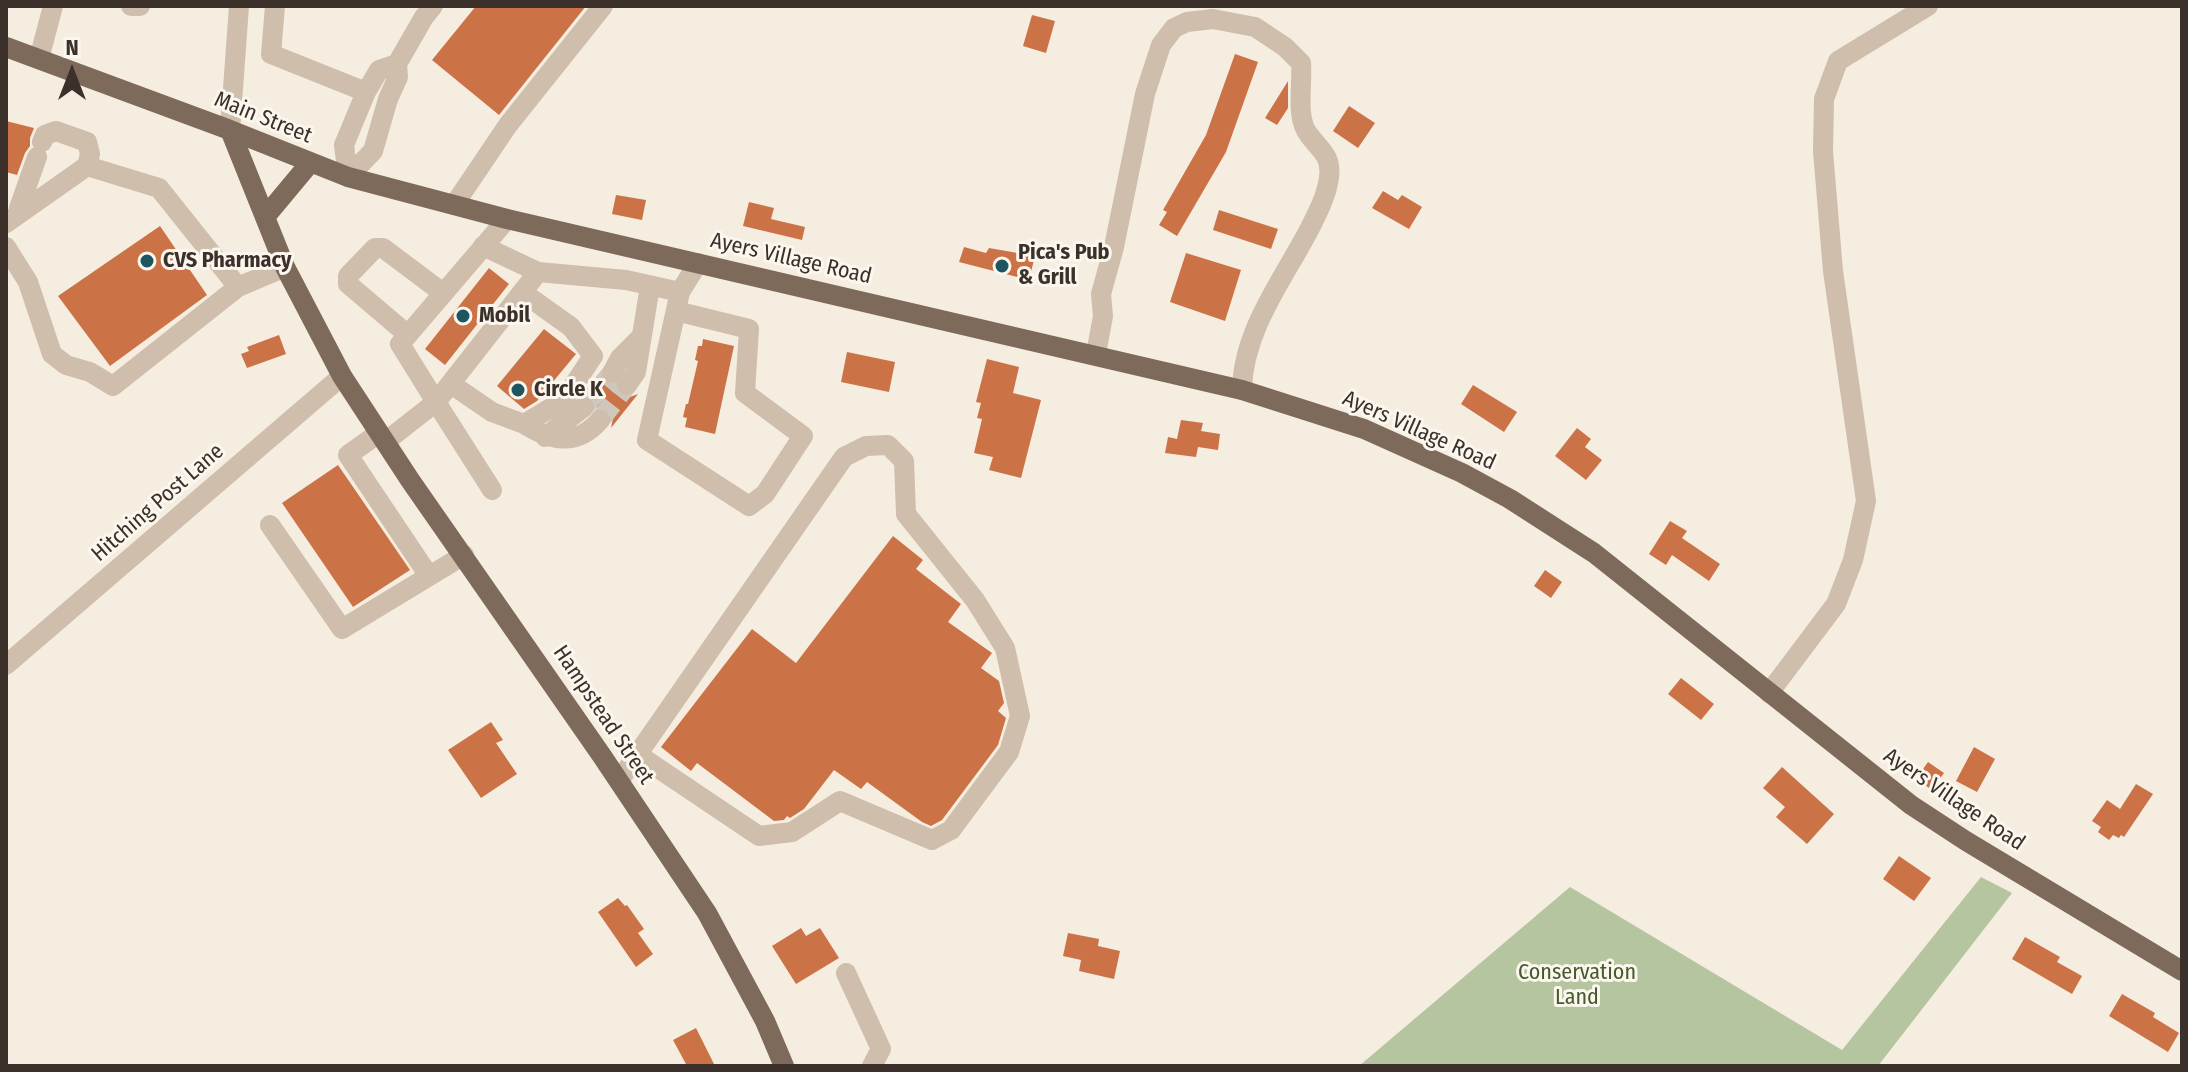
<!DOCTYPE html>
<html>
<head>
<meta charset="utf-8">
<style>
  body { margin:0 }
  #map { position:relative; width:2188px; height:1072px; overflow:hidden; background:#f5ede0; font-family:"Fira Sans Condensed",sans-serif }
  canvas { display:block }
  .frame { position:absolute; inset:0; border:8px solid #3b312a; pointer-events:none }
  .north { position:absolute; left:32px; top:32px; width:80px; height:80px; -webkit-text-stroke:6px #fbf6ee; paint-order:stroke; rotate:0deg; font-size:22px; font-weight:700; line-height:32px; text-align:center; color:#3b312a }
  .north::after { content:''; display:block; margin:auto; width:28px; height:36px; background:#3b312a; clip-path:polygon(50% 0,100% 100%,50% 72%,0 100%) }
</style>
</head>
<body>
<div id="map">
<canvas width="2188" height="1072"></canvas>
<div class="frame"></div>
<div class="north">N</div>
</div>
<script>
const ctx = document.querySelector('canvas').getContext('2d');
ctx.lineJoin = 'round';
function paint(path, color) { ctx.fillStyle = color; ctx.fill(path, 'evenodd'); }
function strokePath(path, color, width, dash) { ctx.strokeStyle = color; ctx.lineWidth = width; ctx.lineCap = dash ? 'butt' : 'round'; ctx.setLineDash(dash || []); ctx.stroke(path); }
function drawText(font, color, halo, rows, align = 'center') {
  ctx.font = font + ' "Fira Sans Condensed",sans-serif'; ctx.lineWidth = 6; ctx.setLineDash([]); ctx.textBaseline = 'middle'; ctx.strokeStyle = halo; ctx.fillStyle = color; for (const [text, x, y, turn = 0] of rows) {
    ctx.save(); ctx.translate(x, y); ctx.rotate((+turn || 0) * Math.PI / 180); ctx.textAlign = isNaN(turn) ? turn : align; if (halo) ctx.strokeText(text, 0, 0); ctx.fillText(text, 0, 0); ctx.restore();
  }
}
paint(new Path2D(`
  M1981,877L2012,893L1878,1066H1359L1570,887L1842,1050Z`), '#b5c59f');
paint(new Path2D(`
  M476,6H586L499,115L432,60Z
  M1032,15L1055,21L1046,53L1023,46Z
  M1235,54L1258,62L1226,152L1177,236L1159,225L1167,212L1163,210L1206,135Z
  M1288,81V108L1277,125L1265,118Z
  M1349,106L1375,123L1358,148L1333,131Z
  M6,121L34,128L30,138V146L25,153L17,175L6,172Z
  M1383,191L1398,200L1402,195L1422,207L1409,229L1372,208Z
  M616,195L646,200L642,220L612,214Z
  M749,202L774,208L771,219L805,227L802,240L743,226Z
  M1219,210L1278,229L1271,249L1213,230Z
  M160,226L207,295L110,366L58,296Z
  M964,247L986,253L989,248L1035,256L1029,280L959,262Z
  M1186,253L1241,270L1225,321L1170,302Z
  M489,268L509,284L445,365L425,349Z
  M544,329L576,354L537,401L524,409L497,386Z
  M279,335L286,354L247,368L241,354L249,351L247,347Z
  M703,339L734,346L715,434L685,427L687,418L683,417L686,404H688L698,361L695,360L698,346H702Z
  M847,352L895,362L889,392L841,382Z
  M987,359L1019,367L1013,393L1041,400L1021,478L989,470L993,457L974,453L982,419L977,418L981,403L976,402Z
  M600,377L605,384L614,386L620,396L627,398L638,394L611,428L613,418L610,412L597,408L594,399L585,394Z
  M1473,385L1517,412L1504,432L1461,404Z
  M1181,420L1203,423L1201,431L1220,434L1218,450L1198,447L1196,457L1165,453L1168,437L1177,439Z
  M1577,428L1591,439L1585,447L1602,460L1586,480L1555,456Z
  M338,465L410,570L353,607L282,503Z
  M1670,521L1687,531L1682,538L1720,564L1709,581L1672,555L1666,565L1649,554Z
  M893,536L923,560L916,569L961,604L948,622L992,653L981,668L999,681L1004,703L998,711L1006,718L998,745L942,820L931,826L922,822L867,782L861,789L834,770L804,809L790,818L787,816L784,820L774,821L697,763L691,771L661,747L752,629L796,663Z
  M1545,570L1562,582L1551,598L1534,586Z
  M1681,678L1714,704L1701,720L1668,694Z
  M491,722L503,740L496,743L517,774L481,798L448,750Z
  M1974,747L1995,759L1977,792L1956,781Z
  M1928,762L1944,773L1932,790L1916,779Z
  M1782,767L1834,814L1807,844L1776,817L1785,807L1763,788Z
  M2136,784L2153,794L2124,837L2121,835L2119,838L2113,835L2109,840L2098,832L2101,827L2092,821L2107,800L2120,809Z
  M1899,856L1931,878L1914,901L1883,879Z
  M618,898L625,906L627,905L644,929L638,933L653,954L636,967L598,912Z
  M801,928L806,936L820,928L839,958L796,984L772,946Z
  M1068,933L1099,939L1098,946L1120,951L1114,979L1079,971L1081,960L1063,956Z
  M2025,937L2060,957L2057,962L2082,976L2072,994L2012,959Z
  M2122,994L2155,1013L2153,1017L2179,1033L2168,1052L2109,1016Z
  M696,1028L715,1066H687L673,1040Z`), '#cc7247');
strokePath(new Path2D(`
  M584,407L612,373
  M600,420L627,385`), '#d0c7bc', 20, [20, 10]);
strokePath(new Path2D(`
  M131,6H140
  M275,6L271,54L366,92
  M39,59L53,6
  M230,130L239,6
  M42,142L45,135L56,131L87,142L90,154L87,166
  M348,177L373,151L388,99L398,77L397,64L424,17L433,6
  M348,177L344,145L366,92L379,70L397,64
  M454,205L508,125L603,6
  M19,208L37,157
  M6,223L87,166L159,188L238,287
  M483,246L538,272L436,402L492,490
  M6,247L28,282L52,354L66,365L90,372L113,386L238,287L285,267
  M538,272L626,280L680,292L698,263
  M676,311L749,329L745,393L803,436L765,494L749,506L647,440L680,292
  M408,335L348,284V276L375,248H383L443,293
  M1096,354L1103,316L1101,294L1114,247L1145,94L1161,45L1174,28L1187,22L1213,19L1255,27L1285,47L1301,63C1303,84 1295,118 1309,135C1320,150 1332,156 1329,177C1327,195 1318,212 1310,228C1283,280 1243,330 1242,390
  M612,373L620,358L640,338
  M451,384L492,412L524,424L564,400L593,356L571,327L522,292
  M627,385L636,372L650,286
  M524,424C551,441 577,447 600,420
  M379,433L348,455L429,576
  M545,437L584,407
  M385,442L436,402L400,344L507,219
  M270,525L342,629L464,555
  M6,665L342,376
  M1769,693L1836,604L1853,560L1866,501L1833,271L1823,151L1824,99L1838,61L1928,6
  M619,781L844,457L866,446L888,445L904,461L906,514L975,600L1005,648L1020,716L1009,752L951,830L932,840L840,801L792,832L759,836L637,754
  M846,973L881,1049L872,1066`), '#cebeab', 20);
strokePath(new Path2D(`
  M6,47L230,130L348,177L507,219L1242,390L1364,429L1462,473L1510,499L1594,553L1911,805L1966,841L2182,971
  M230,130L285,267L342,376L410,480L602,756L707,913L765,1021L784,1066
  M265,217L310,163`), '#7e6a5b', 20);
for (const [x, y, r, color] of [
  [147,261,8,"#1d5660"],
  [1002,266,8,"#1d5660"],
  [463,316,8,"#1d5660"],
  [518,390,8,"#1d5660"]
]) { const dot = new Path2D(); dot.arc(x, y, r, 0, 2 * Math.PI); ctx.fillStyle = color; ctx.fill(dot); strokePath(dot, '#fbf6ee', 3); }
drawText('22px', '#3b312a', '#fbf6ee', [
  ["Main Street",263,118,22],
  ["Ayers Village Road",791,259,13],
  ["Ayers Village Road",1419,431,24],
  ["Hitching Post Lane",158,503,-41],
  ["Hampstead Street",603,715,56],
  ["Ayers Village Road",1954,800,34]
]);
drawText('bold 22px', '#3b312a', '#fbf6ee', [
  ["Pica's Pub",1018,253],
  ["& Grill",1018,278],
  ["CVS Pharmacy",163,261],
  ["Mobil",479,316],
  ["Circle K",534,390]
], 'left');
drawText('22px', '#465b2d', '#fbf6ee', [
  ["Conservation",1577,973],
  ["Land",1577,998]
]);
</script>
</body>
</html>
